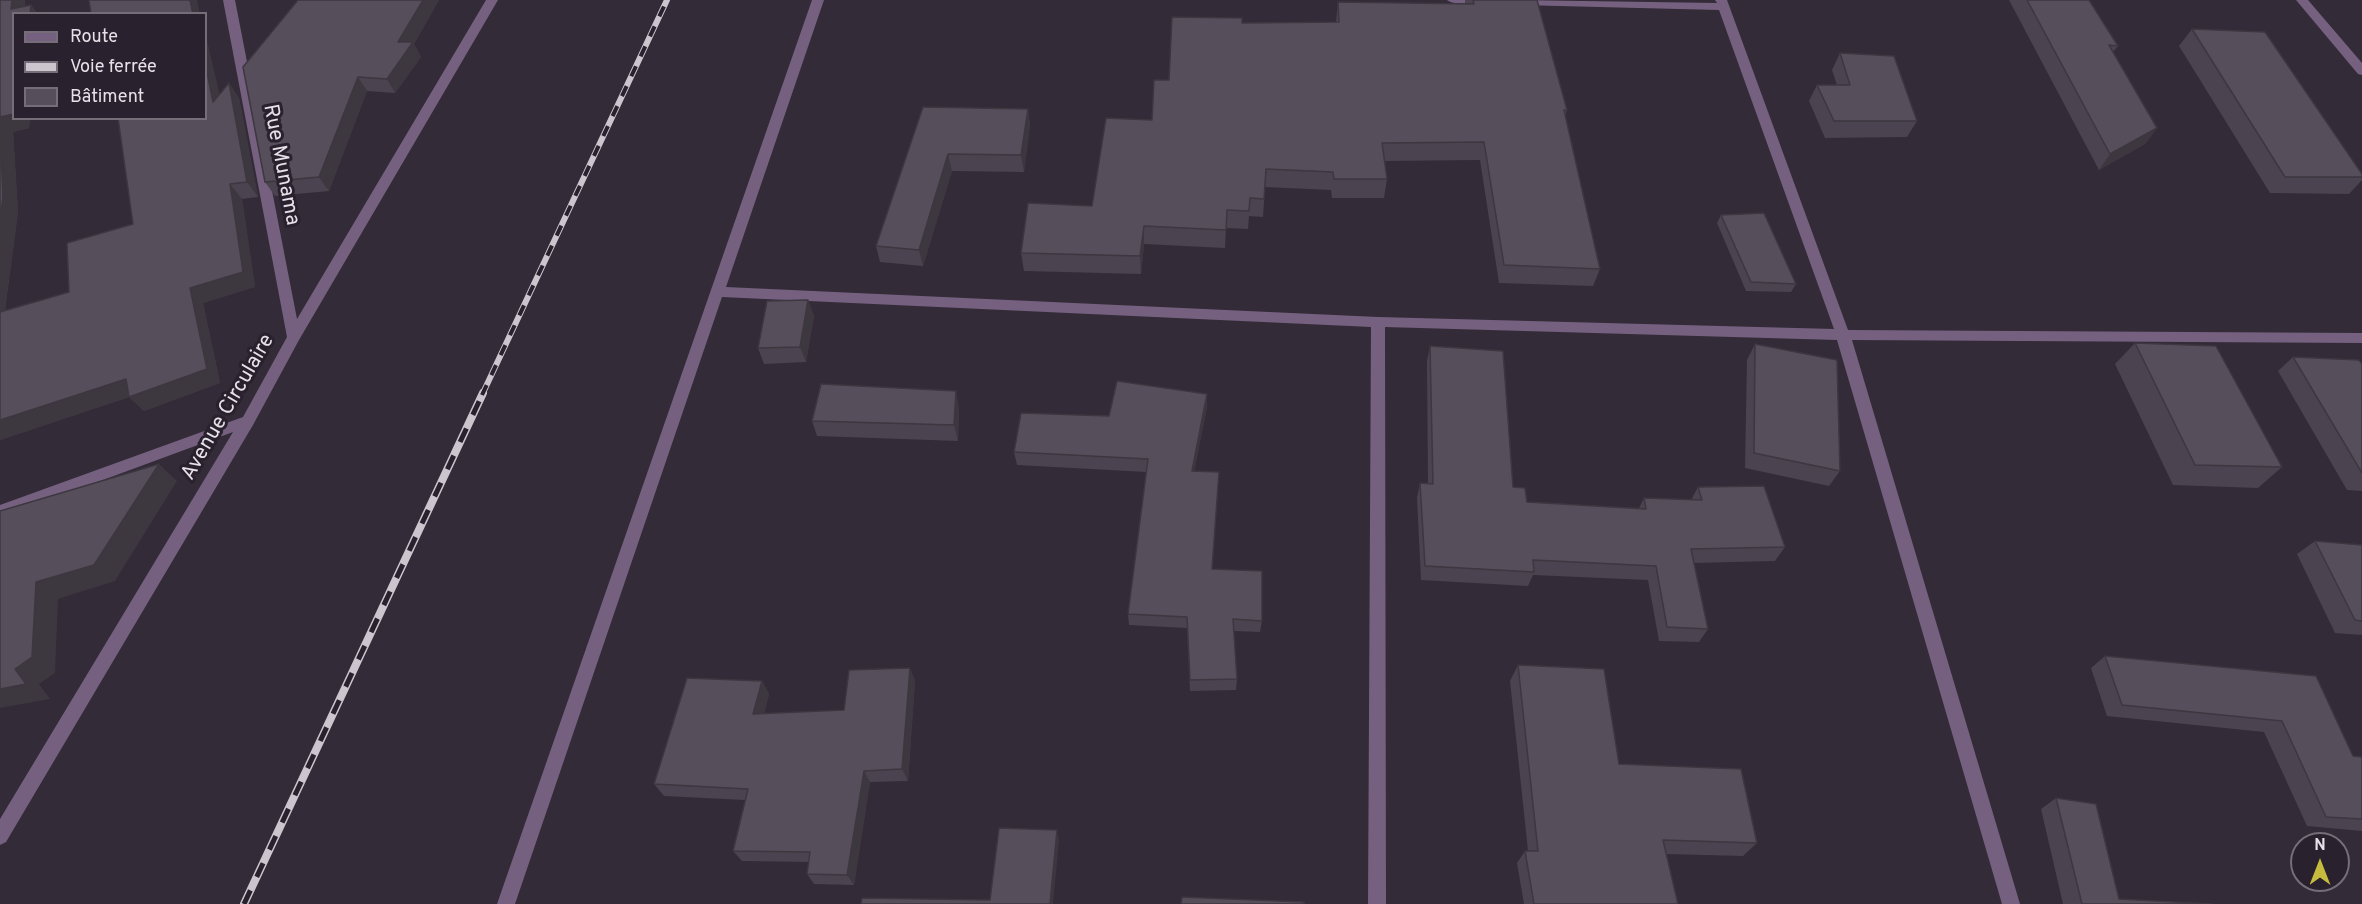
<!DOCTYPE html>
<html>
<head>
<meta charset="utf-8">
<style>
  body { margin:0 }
  #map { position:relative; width:2362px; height:904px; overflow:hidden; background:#332b37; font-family:Overpass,sans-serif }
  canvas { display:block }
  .legend { position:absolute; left:12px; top:12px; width:195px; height:108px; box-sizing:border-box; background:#29212d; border:2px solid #756e78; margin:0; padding:8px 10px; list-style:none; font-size:18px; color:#e7e1e9 }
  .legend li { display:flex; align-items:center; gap:12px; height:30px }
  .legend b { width:30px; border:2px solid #756e78 }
  .north { position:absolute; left:2290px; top:832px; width:60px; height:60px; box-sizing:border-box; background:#29212d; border:2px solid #756e78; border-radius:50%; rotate:0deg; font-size:16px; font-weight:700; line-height:24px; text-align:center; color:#e7e1e9 }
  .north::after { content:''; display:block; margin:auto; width:21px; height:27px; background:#c5bc3d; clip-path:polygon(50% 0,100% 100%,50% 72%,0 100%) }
</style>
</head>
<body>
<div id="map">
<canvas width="2362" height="904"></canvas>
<ul class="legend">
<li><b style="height:8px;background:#766080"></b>Route</li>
<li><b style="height:8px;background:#ccc5ce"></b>Voie ferrée</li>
<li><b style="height:16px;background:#574e5c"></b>Bâtiment</li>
</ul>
<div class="north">N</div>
</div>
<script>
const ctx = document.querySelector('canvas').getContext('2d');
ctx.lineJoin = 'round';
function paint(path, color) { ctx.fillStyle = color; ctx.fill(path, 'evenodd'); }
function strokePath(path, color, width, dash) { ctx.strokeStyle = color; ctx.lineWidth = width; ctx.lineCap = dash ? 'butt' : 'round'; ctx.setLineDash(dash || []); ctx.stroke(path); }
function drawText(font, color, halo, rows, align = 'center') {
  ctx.font = font + ' Overpass,sans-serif'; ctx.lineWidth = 6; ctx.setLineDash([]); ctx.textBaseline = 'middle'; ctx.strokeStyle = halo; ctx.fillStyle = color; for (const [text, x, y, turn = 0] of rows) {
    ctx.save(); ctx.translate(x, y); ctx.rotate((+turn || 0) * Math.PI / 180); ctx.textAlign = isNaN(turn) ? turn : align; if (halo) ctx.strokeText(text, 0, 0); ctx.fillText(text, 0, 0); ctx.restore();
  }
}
paint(new Path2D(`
  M223,0H235L297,319L486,0H498L299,340L253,425L6,842L0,845V819L233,432L0,518V505L243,417L287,337Z
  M812,0H824L726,287L1378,317L1834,329L1719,10L1519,5L1513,2L1515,0L1717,3L1715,0H1727L1848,330L2362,333V343L1852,340L2020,904H2002L1837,340L1385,327L1386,904H1368L1371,327L722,297L515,904H497Z
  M1447,0H1491L1492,1C1484,7 1455,6 1447,0Z
  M2296,0H2308L2362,63V75L2358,74Z`), '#766080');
const railFar1 = new Path2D(`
  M482,395L667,0`);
const rail = new Path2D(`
  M244,904L483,393`);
strokePath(railFar1, '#ccc5ce', 6);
strokePath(rail, '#ccc5ce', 8);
strokePath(railFar1, '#29212d', 4, [11]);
strokePath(rail, '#29212d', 5, [15]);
paint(new Path2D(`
  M0,0H25V6L31,5L38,14H14V118H30L29,128L13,132L18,212L5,310L69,292L133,224L219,95L229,83L239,98L258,197L242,199L255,287L203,303L220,383L144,411L129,397L0,440Z
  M298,0H439L414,44L421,57L395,93L367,91L329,191L275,196L265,182Z
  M1465,0H1537L1567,110L1565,116L1600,269L1593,286L1499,283L1480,160L1384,161L1387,179L1384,198H1332L1331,190L1265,187L1263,217L1249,216L1248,229L1226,228L1225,248L1144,244L1141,274L1024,271L1021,253L1092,206L1152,120L1169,80L1242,23L1336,22L1338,2L1465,4Z
  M2009,0H2089L2118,46L2113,52L2157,128L2145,144L2099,170Z
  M2192,29L2362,174V180L2349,194L2270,193L2179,46Z
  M1840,53L1917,121L1907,137L1825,138L1809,101L1817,85H1837L1832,70Z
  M923,107L1028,109L1030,125L1024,172L952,171L923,266L880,262L876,246Z
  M1721,215L1796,284L1791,292L1746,291L1717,223Z
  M808,300L814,316L806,362L764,364L758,348Z
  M2135,343L2282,467L2258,488L2173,485L2115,364Z
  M1755,344L1840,471L1829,486L1745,468L1747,360Z
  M1430,346L1513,487L1527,502L1639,508L1644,498L1691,500L1698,487L1785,547L1775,561L1694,563L1708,629L1699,642L1659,641L1648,580L1533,575L1528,586L1421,580L1417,498L1420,483H1428L1427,361Z
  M2293,357L2362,364V491L2347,490L2278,371Z
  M1207,394V407L1194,471L1212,569L1262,621L1260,632L1234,631L1237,679L1236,690L1190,691L1187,628L1129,625L1128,614L1146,472L1017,465L1014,452L1109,416Z
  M959,407L958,441L817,436L812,421Z
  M2315,541L2362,545V635L2335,633L2297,554Z
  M2105,656L2316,676L2353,756L2362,757V831L2307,826L2264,732L2107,716L2091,668Z
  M1518,665L1619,764L1757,843L1743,856L1666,854L1678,904H1524L1517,863L1525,851H1528L1510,681Z
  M910,668L915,681L908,781L870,782L854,885L814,884L807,874L809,862L742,861L733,851L745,800L664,796L654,784L762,681L769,694L764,714L844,710Z
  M2056,798L2119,899L2212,904H2063L2041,809Z`), '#4b434f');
paint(new Path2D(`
  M12,0H25L24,14L11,9Z
  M190,0H197L200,14H193Z
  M423,0H439L414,44L421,57L395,93L387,79L398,42Z
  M31,5L38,14H30Z
  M206,36L225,117L213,102L206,67Z
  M358,77L367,91L329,191L319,177Z
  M229,83L239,98L258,197L247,182Z
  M1028,109L1030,125L1024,172L1021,155Z
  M14,114V118H30L29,128L13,132L18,212L2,330L0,328V117Z
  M2157,128L2145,144L2099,170L2110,154Z
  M948,154L952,171L923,266L919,250Z
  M230,184L242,199L255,287L203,303L220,383L144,411L129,397L190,288Z
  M1144,226V244L1141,274L1140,256Z
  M808,300L814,316L806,362L800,347Z
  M126,379L140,393L0,440V420Z
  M956,391L959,407L958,441L954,425Z
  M1207,394V407L1192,484V471Z
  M159,464L177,481L115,581L58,599L55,673L39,684L50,699L0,708V689L15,669L36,582Z
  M910,668L915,681L908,781L902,769Z
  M762,681L769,694L761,727L753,714Z
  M864,771L870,782L854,885L847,875Z
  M1057,830L1059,841L1053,904H1050Z`), '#3d3740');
const building = new Path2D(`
  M0,0H12L11,9L31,5L30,14H14V114L0,117Z
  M89,0H190L193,14H91Z
  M298,0H423L398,42H413L387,79L358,77L319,177L265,182L243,67Z
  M1473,0H1537L1567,110H1564L1600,269L1504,265L1484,142L1382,143L1387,179H1334L1333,172L1266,169L1264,199L1250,198L1249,211L1227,210L1226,230L1144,226L1140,256L1021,253L1028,203L1092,206L1106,118L1152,120L1154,80H1169L1172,17L1242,18V23L1339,22L1338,2L1474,4Z
  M2027,0H2089L2118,46L2109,45L2157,128L2110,154Z
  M2192,29L2265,32L2362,174V177H2285Z
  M1840,53L1894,56L1917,121H1834L1817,85H1850Z
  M206,67L213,102L229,83L247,182L230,184L243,272L190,288L207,369L129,397L126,379L0,420V312L69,292L67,243L133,224L118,118H206Z
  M923,107L1028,109L1021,155L948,154L919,250L876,246Z
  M0,129L3,197L0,219Z
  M1764,213L1796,284L1751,282L1721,215Z
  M808,300L800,347L758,348L767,301Z
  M2135,343L2216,346L2282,467L2195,465Z
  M1755,344L1837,360L1840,471L1754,453Z
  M1430,346L1503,351L1513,487L1525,488L1527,502L1646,509L1644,498L1702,500L1698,487L1764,486L1785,547L1691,549L1708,629L1667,627L1656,566L1533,560L1534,572L1425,566L1420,483L1433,484Z
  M2293,357L2359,360L2362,364V473Z
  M1117,381L1207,394L1192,471L1219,472L1212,569L1262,571V621L1233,619L1237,679L1190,680L1187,617L1128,614L1148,459L1014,452L1021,413L1109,416Z
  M821,384L956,391L954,425L812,421Z
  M159,464L94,565L36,582L32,657L15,669L26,684L0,689V511Z
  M2315,541L2362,545V621L2355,620Z
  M2105,656L2316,676L2353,756L2362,757V819L2326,817L2282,721L2122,705Z
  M1518,665L1604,669L1619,764L1741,769L1757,843L1663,840L1678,904H1534L1525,851H1538Z
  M910,668L902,769L864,771L847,875L807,874L810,852L733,851L748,789L654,784L687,678L762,681L753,714L844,710L849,670Z
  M2056,798L2096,804L2119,899L2212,904H2082Z
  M999,828L1057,830L1050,904H861L862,898L990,900Z
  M1182,897L1304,902V904H1181Z`);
paint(building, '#574e5c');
strokePath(building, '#3d3740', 1.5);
drawText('21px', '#e7e1e9', '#29212d', [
  ["Rue Munama",280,165,79],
  ["Avenue Circulaire",229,408,-60]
]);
</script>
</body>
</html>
